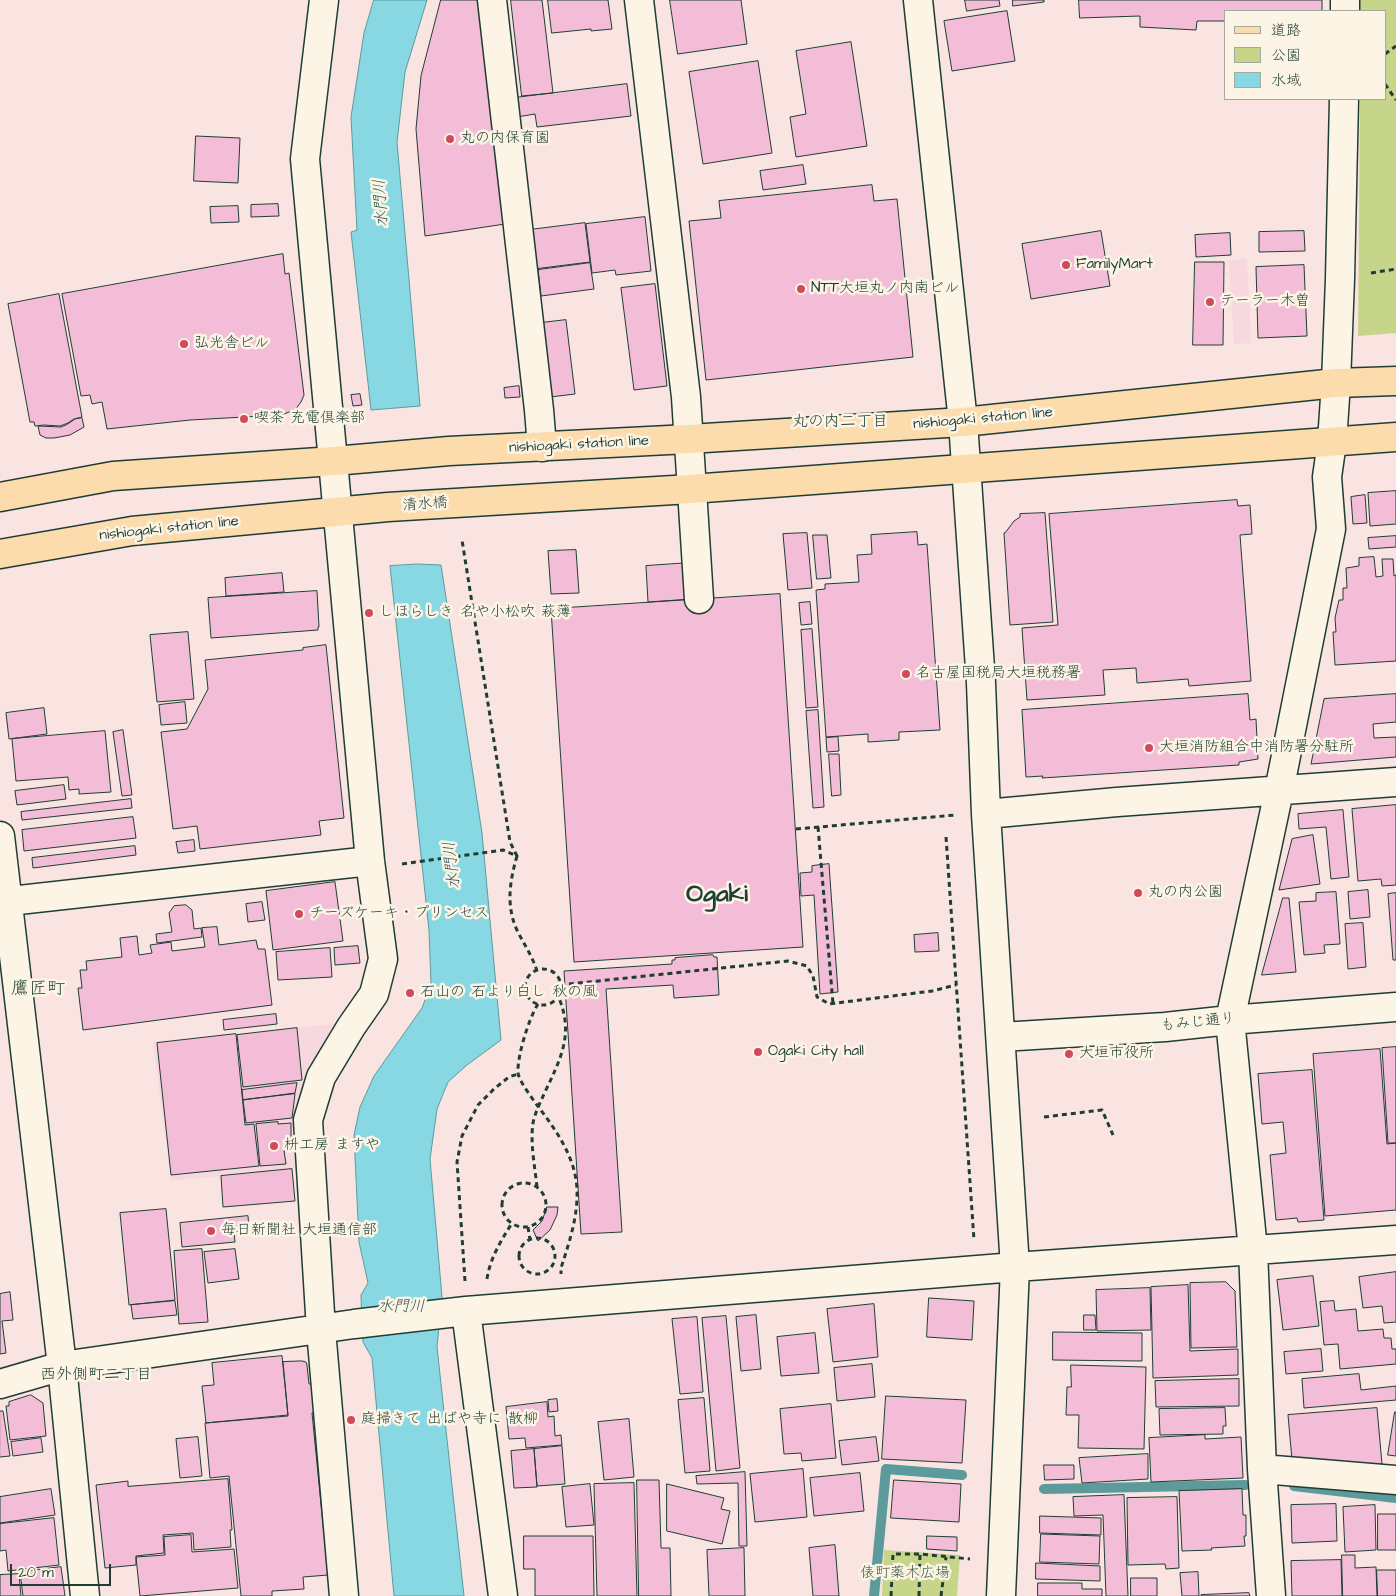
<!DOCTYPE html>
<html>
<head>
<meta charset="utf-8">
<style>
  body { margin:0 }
  #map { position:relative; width:1396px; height:1596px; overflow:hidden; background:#f9e4e1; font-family:"Architects Daughter","Klee One",sans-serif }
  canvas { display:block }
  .legend { position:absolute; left:1224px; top:10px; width:162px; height:90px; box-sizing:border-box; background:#fcf5e5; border:1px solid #a4ab9e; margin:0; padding:6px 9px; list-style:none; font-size:15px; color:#1f3d34 }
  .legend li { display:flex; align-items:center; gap:10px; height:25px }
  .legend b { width:25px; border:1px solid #a4ab9e }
  .scale { position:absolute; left:10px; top:1564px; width:101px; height:22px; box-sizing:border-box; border:2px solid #1f3d34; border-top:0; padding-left:6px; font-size:15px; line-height:18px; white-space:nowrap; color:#1f3d34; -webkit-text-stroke:4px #fcf5e5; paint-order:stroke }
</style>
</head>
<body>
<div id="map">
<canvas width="1396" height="1596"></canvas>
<ul class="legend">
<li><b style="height:6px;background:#fcdcac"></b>道路</li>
<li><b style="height:14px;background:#c6d58a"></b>公園</li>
<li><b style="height:14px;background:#87d8e2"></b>水域</li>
</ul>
<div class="scale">20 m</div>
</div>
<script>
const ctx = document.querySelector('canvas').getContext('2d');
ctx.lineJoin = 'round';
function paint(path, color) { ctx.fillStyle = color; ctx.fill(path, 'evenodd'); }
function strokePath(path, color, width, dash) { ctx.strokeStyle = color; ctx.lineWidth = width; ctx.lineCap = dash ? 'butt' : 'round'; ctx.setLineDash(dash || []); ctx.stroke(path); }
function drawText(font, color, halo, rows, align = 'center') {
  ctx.font = font + ' "Architects Daughter","Klee One",sans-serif'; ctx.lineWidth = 5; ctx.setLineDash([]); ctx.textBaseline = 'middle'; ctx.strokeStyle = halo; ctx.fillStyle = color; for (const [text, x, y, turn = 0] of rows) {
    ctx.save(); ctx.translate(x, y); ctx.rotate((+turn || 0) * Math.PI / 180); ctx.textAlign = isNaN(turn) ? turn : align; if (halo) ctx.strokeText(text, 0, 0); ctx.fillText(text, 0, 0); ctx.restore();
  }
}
paint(new Path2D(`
  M1247,259L1251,343L1234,344L1229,260Z
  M334,1024L310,1080L298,1168L171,1181L153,1042Z`), '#f7d8de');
paint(new Path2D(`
  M1360,0H1396V333L1358,336L1360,99H1385V11H1360Z
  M884,1550L960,1555L957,1596H882Z`), '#c6d58a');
const water = new Path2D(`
  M374,0H427L405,72L397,142L420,406L371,410L351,232L357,230L351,117L364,33Z
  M418,564L441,565L482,833L501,1040L467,1065L448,1082L437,1109L430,1159L442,1297L437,1347L464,1596H394L372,1358L363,1342L362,1328L361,1295L368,1283L359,1242L354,1135L360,1107L374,1076L422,1008L431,984L429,930L390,566Z`);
paint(water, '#87d8e2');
strokePath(water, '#5d9a9c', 1);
strokePath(new Path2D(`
  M1294,1486L1396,1498
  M1044,1489L1245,1485
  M874,1596L886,1469L962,1475`), '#5d9a9c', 10);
const building = new Path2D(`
  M441,0H481L505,224L425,236L416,129L421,76Z
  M511,0H542L553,93L522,96Z
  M548,0H608L612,29L591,31V29L552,33Z
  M670,0H741L747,44L678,54Z
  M965,0H999L1000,6L967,11Z
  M1013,0H1044V2L1013,6Z
  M1079,0H1322V11H1225V21H1197L1196,30L1140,27V16L1080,18Z
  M1007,11L1015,61L952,71L944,21Z
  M851,42L867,146L796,157L790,117L806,114L796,51Z
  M758,61L772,153L703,164L689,72Z
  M627,84L631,116L537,127L535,114L517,117L514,98Z
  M196,136L240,138L238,183L194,181Z
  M803,165L806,184L763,190L760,171Z
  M872,185L874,201L897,199L913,357L706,380L689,221L721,218L719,201Z
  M278,204L279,216L251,217V205Z
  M238,206L239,222L211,223L210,207Z
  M645,217L651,271L616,275L615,270L592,273L586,224Z
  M585,223L590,262L534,269L529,230Z
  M1101,231L1110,286L1031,299L1022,244Z
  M1304,231L1305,251L1259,252V232Z
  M1230,233L1231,255L1196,257L1195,235Z
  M283,254L285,274L289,273L304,395L301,402L295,410L281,415L190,420L107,429L102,402L92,404L90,395L81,396L62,294Z
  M1195,262H1224L1223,345H1193Z
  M590,263L594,289L541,296L538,270Z
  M1304,265L1307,336L1258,338L1256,267Z
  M655,284L667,386L634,390L621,288Z
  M59,294L82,417L74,419L68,423L60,426L44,425L35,426L34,422H30L8,304Z
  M566,320L575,394L550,397L541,323Z
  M519,386L520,397L505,398L504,388Z
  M360,394L362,405L353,406L351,395Z
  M82,418L84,427L70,435L54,438H46L40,435L38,426L61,427L66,425L75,419Z
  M1396,491V524L1370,526L1368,493Z
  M1365,495L1367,523L1353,524L1351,497Z
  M1237,500L1238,506L1250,505L1252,534L1240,535L1251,681L1189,686L1188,679L1137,683L1136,668L1103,670L1105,695L1027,700L1022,628L1058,625L1049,514Z
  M1045,513L1053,622L1010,625L1004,533H1005L1014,521L1020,517V514Z
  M917,532L918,545L927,544L940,730L899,732V740L868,742V734L826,737L816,590L825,589V584L859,582L857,555L872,554L871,535Z
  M807,533L812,588L788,590L783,534Z
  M813,535H827L831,578L817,579Z
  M1396,536V547L1369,549L1368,538Z
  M576,550L579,593L551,594L548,551Z
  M1374,557L1376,577L1383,576L1382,559H1393L1394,576L1396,575V661L1335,665L1333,632H1336L1335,618L1339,600H1343V588H1347L1346,568L1359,566V558Z
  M689,563L692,599L648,602L646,566Z
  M282,573L284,592L226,596L225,578Z
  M317,591L319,627H318V630L211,638L208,598Z
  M780,594L803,947L574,962L551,609Z
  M810,602L812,624L801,625L799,603Z
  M812,629L818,707L806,708L801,630Z
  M188,632L194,699L157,702L150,635Z
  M326,645L344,818L319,821L321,835L200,849L197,826L173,829L161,732L187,729L208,689L205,660L303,650V648Z
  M1248,694L1250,720L1256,719L1258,759L1239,762V765L1042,778L1043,776L1026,777L1022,710Z
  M1396,694V722L1373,724L1374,738L1396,737V757L1311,764L1324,699Z
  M185,702L187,723L161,725L159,705Z
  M44,708L47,734L9,739L6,713Z
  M818,710L824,807L813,808L806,711Z
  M123,730L132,795L122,796L113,732Z
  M105,731L111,792L79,794V789L69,790L68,777L16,781L12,739Z
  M838,737L839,751L827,752L826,738Z
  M829,754H839L841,795L832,796Z
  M64,785L66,799L17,805L15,791Z
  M131,799L132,808L22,820L21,812Z
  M1396,805V885L1382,886L1381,879L1358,881L1352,809Z
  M1343,810L1349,877L1331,879L1326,827L1299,829L1298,814Z
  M133,817L136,838L24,851L22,830Z
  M1313,835L1320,884L1279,890L1292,839Z
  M194,840L195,851L178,853L176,842Z
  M135,846L136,855L33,868L32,858Z
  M829,864L838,992L820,994L814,895L801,896L800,873L812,872V866Z
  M335,882L343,941L273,950L266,891Z
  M1368,890L1370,917L1350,919L1348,892Z
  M1336,892L1340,944L1324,945L1325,953L1304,955L1299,902L1316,901V893Z
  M1396,893V960H1393L1388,894Z
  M1283,898H1289L1296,972L1262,975Z
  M262,902L265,920L248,922L246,904Z
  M186,905L192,910L194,929L201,928L202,937L157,943L156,934L172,932L169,913L174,906Z
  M1363,923L1366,967L1348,969L1345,924Z
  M217,927L219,945L256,940L258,949H265L272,1005L83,1030L78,988H82L80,970H87L86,961L122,957L120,938L137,936L139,955L152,953L150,945L171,942L172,951L205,947L202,928Z
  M938,933L939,951L915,952L914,935Z
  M358,946L360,963L335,965L334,948Z
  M330,948L332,977L278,980L276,952Z
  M713,955L714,957H717L719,995L674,998L673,985L606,989L622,1232L581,1234L564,971L672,964V960H675V958Z
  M276,1014L277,1024L224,1030L223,1020Z
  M297,1028L302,1080L243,1087L237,1035Z
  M236,1034L245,1125L254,1124L259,1166L171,1175L157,1043Z
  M1396,1047V1143H1388L1382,1048Z
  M1380,1049L1387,1144L1396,1143V1210L1325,1216L1313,1054Z
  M1312,1070L1324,1220L1298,1222L1297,1218L1276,1220L1270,1155L1286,1153L1283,1122L1262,1124L1258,1074Z
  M297,1083L295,1093L243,1100L242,1090Z
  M295,1094L292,1118L246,1123L243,1100Z
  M278,1122V1124L291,1123V1141L289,1140L290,1150L284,1151L286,1164L260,1166L256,1124Z
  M292,1169L295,1201L223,1207L221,1176Z
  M547,1207H558L557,1215L550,1230L538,1241L533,1230L542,1221Z
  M166,1209L175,1300L129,1305L120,1213Z
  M248,1216L249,1230L234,1232L235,1242L182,1247L180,1223Z
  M202,1249L208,1322L179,1324L174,1251Z
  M235,1249L239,1279L208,1283L204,1252Z
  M1396,1272V1322L1384,1323L1382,1306L1363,1308L1359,1277Z
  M1313,1276L1319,1326L1283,1330L1277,1280Z
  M1226,1282L1235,1291L1237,1347L1191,1348L1190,1283Z
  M1188,1285L1190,1351L1238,1349V1375L1153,1378L1151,1287Z
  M1150,1288L1151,1330L1097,1331L1096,1290Z
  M10,1292L13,1320L2,1321L6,1353L0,1354V1294Z
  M929,1298L974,1301L972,1340L927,1337Z
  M175,1301L177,1315L133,1319L131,1305Z
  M1334,1301L1335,1311L1356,1309L1358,1331L1383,1329L1384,1338H1391L1392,1349H1396V1364L1340,1369L1338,1344L1324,1345L1320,1302Z
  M874,1304L878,1357L833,1362L827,1309Z
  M756,1315L761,1369L741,1371L736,1317Z
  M1084,1315H1095L1096,1330H1084Z
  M726,1316L740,1468L716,1471L702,1318Z
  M697,1317L703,1392L680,1394L672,1319Z
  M1053,1332L1142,1333V1361L1053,1360Z
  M815,1333L819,1373L781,1376L777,1337Z
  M1321,1349L1323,1371L1286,1374L1284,1352Z
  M282,1356L288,1415L206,1423L202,1386L214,1385L212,1363Z
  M302,1361L306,1362L307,1365L309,1384H312L315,1412L312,1413L328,1575L303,1577L304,1589L272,1591V1596H241L229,1476L210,1478L205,1423L288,1416L283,1362Z
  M872,1364L875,1397L837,1401L834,1368Z
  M1071,1365L1146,1367L1144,1449L1078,1448L1079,1415H1066L1067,1387H1071Z
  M1359,1374L1361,1390L1396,1386V1400L1304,1408L1302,1379Z
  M1239,1379V1406L1156,1407L1155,1381Z
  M31,1395L43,1403L46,1436L10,1440L6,1406H9V1402Z
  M886,1396L966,1400L962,1463L882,1459Z
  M704,1398L710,1471L685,1473L678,1400Z
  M557,1399L558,1411L549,1412L548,1400Z
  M547,1402L548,1417L554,1416L555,1436L561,1435L562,1445L526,1448L525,1438L509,1439L506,1407Z
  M831,1404L836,1458L802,1461L801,1453L784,1454L780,1409Z
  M1225,1408L1226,1426H1223V1434L1160,1435L1159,1409Z
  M1377,1408L1382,1464L1293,1471L1288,1415Z
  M0,1411H3L10,1456L0,1457Z
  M1395,1412H1396V1456L1388,1455Z
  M629,1419L634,1477L604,1480L598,1422Z
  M1205,1435V1439L1241,1437L1243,1478L1151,1482L1149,1438Z
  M198,1437L202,1476L180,1478L176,1439Z
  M876,1437L879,1461L842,1465L839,1441Z
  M41,1438L43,1452L13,1456L11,1442Z
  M562,1446L565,1484L537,1486L534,1449Z
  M534,1449L537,1487L514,1488L511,1451Z
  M1148,1454V1479L1082,1483L1079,1458Z
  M1044,1465H1074V1479L1045,1480Z
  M803,1469L807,1517L755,1522L750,1474Z
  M745,1472L747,1546H739L738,1483L697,1484L696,1476Z
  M860,1473L864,1511L814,1516L810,1478Z
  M228,1479L232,1530H230L231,1547L194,1550L193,1533L163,1535L164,1553L136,1556V1565L105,1568L96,1485L128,1481V1486Z
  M637,1480H659L661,1548H670L671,1596H639Z
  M894,1480L961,1484L959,1522L891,1518Z
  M634,1483L637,1596H597L594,1484Z
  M590,1484L594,1525L566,1527L562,1487Z
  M667,1484L724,1498L721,1509L730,1511L722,1544L667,1531Z
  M51,1489L55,1515L0,1523V1497Z
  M1242,1489L1243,1515H1246V1536H1244L1245,1546L1211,1548L1212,1550L1182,1551L1179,1491Z
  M1124,1495L1128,1596H1106L1103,1515L1074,1516L1073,1497Z
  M1177,1497L1179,1568L1166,1569L1165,1564L1128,1565L1127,1498Z
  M1336,1504L1337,1541L1292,1543L1291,1505Z
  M1375,1505L1376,1550L1345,1552L1343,1507Z
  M1378,1514H1396V1550H1378Z
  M1040,1516L1101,1518V1535L1040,1533Z
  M54,1518L59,1565L8,1571L6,1550L0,1551V1524Z
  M1041,1534L1100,1536L1099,1564L1040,1562Z
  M191,1535L192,1552L234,1549L238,1588L140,1596L136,1557L165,1555L164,1537Z
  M524,1536H593L594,1596H535V1569H524Z
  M927,1536L957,1537V1551L927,1549Z
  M835,1545L839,1596H813L809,1548Z
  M744,1548L745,1596H709L707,1550Z
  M1342,1555H1355V1568L1376,1567L1377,1596H1343Z
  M1341,1560L1342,1596H1292L1291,1561Z
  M1036,1563L1100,1566V1581L1036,1579Z
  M61,1567L65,1596H23L20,1572Z
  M1377,1570H1396V1596H1378Z
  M1198,1572L1199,1596H1182L1180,1573Z
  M19,1574L21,1596H0V1575Z
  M1131,1578H1157V1596H1131Z
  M1038,1583H1082V1589H1102V1596H1038Z
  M1249,1593L1250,1596H1201V1595Z`);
paint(building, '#f3bdd7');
strokePath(building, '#1f3d34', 1);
const minor = new Path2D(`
  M324,0L305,159L370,861L383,959L374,994L351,1027L321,1077L308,1120L321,1330L344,1596
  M492,0L539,410L542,447
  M639,0L686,397L699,599
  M918,0L963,422L981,683L986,814L1015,1267L1001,1596
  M1345,11V0
  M986,814L1117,802L1396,782
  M0,836L62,1366L85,1596
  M0,902L370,861
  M1001,1037L1165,1027L1230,1020L1396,1007
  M466,1311L503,1596
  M0,1384L62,1366L354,1324L466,1311L1015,1267L1396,1240
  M1262,1469L1396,1480
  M1271,1596L1262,1469L1253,1250L1230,1020L1279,791L1331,529L1327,477L1332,442L1336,383L1340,279L1344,99`);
const major = new Path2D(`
  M0,497L113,476L334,461L449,451L689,439L963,422L1336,383L1396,381
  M0,554L132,531L388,507L691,489L1396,437`);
strokePath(minor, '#1f3d34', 31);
strokePath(major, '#1f3d34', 31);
strokePath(new Path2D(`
  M1385,54L1396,46
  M1385,84L1396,100
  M1371,273L1396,269
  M818,827L833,1004
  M796,829L955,815
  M946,837L974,1240
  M517,856C510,880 506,904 516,928C523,943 532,955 537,971
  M402,864L503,850L517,856L510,842L462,540
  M525 987a18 18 0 1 1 36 0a18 18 0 1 1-36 0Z
  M560,985L788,961L807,966L813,976L817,997L829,1004L932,991L956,985
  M538,1004C529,1018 517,1056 518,1073C519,1081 532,1098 537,1105C556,1130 576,1158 577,1190C578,1217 569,1243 561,1268V1274
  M1044,1117L1102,1110L1113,1135
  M502 1205a22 22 0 1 1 44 0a22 22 0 1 1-44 0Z
  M537,1187C535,1167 530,1144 533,1123C535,1113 540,1103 544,1094C560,1060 575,1034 558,996
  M528,1227L530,1240
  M519 1256a18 18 0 1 1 36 0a18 18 0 1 1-36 0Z
  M487,1279C490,1258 501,1241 512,1223
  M465,1281L457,1162L462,1136L478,1105L494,1089L509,1077L518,1074
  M891,1596L893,1554H920
  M919,1596L920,1554L970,1559
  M941,1596L946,1557`), '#1f3d34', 3, [5, 4]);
strokePath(minor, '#fcf5e5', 28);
strokePath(major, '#fcdcac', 28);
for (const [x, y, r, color] of [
  [450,139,5,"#d1495b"],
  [1066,265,5,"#d1495b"],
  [801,289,5,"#d1495b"],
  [1210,302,5,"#d1495b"],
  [184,344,5,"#d1495b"],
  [244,419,5,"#d1495b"],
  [369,613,5,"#d1495b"],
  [906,674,5,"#d1495b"],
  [1149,748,5,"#d1495b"],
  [1138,893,5,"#d1495b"],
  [299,914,5,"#d1495b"],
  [410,993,5,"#d1495b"],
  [758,1052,5,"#d1495b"],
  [1069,1054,5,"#d1495b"],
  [274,1146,5,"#d1495b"],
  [211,1231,5,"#d1495b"],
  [351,1420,5,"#d1495b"]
]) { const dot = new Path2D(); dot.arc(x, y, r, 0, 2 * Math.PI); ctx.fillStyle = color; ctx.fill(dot); strokePath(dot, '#fcf5e5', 2); }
drawText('15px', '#1f3d34', '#fcf5e5', [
  ["丸の内保育園",460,139],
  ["FamilyMart",1076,265],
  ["NTT大垣丸ノ内南ビル",811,289],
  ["テーラー木曽",1220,302],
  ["弘光舎ビル",194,344],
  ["喫茶 充電倶楽部",254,419],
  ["しほらしき 名や小松吹 萩薄",379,613],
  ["名古屋国税局大垣税務署",916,674],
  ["大垣消防組合中消防署分駐所",1159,748],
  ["丸の内公園",1148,893],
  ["チーズケーキ・プリンセス",309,914],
  ["石山の 石より白し 秋の風",420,993],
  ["Ogaki City hall",768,1052],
  ["大垣市役所",1079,1054],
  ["枡工房 ますや",284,1146],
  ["毎日新聞社 大垣通信部",221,1231],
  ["庭掃きて 出ばや寺に 散柳",361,1420]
], 'left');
drawText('15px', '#1f3d34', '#fcf5e5', [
  ["nishiogaki station line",983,419,-5],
  ["nishiogaki station line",579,445,-3],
  ["清水橋",425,505,-4],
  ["nishiogaki station line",169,529,-6],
  ["もみじ通り",1198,1023,-6]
]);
drawText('15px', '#405b45', '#fcf5e5', [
  ["俵町薬木広場",905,1574]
]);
drawText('italic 16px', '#345c57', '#fcf5e5', [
  ["水門川",382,203,-94],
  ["水門川",453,865,-97],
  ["水門川",401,1308]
]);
drawText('16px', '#1f3d34', '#fcf5e5', [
  ["丸の内二丁目",840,423],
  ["西外側町二丁目",96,1376]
]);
drawText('18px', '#1f3d34', '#fcf5e5', [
  ["鷹匠町",38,990]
]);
drawText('bold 25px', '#1f3d34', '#fcf5e5', [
  ["Ogaki",717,896]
]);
</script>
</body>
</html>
